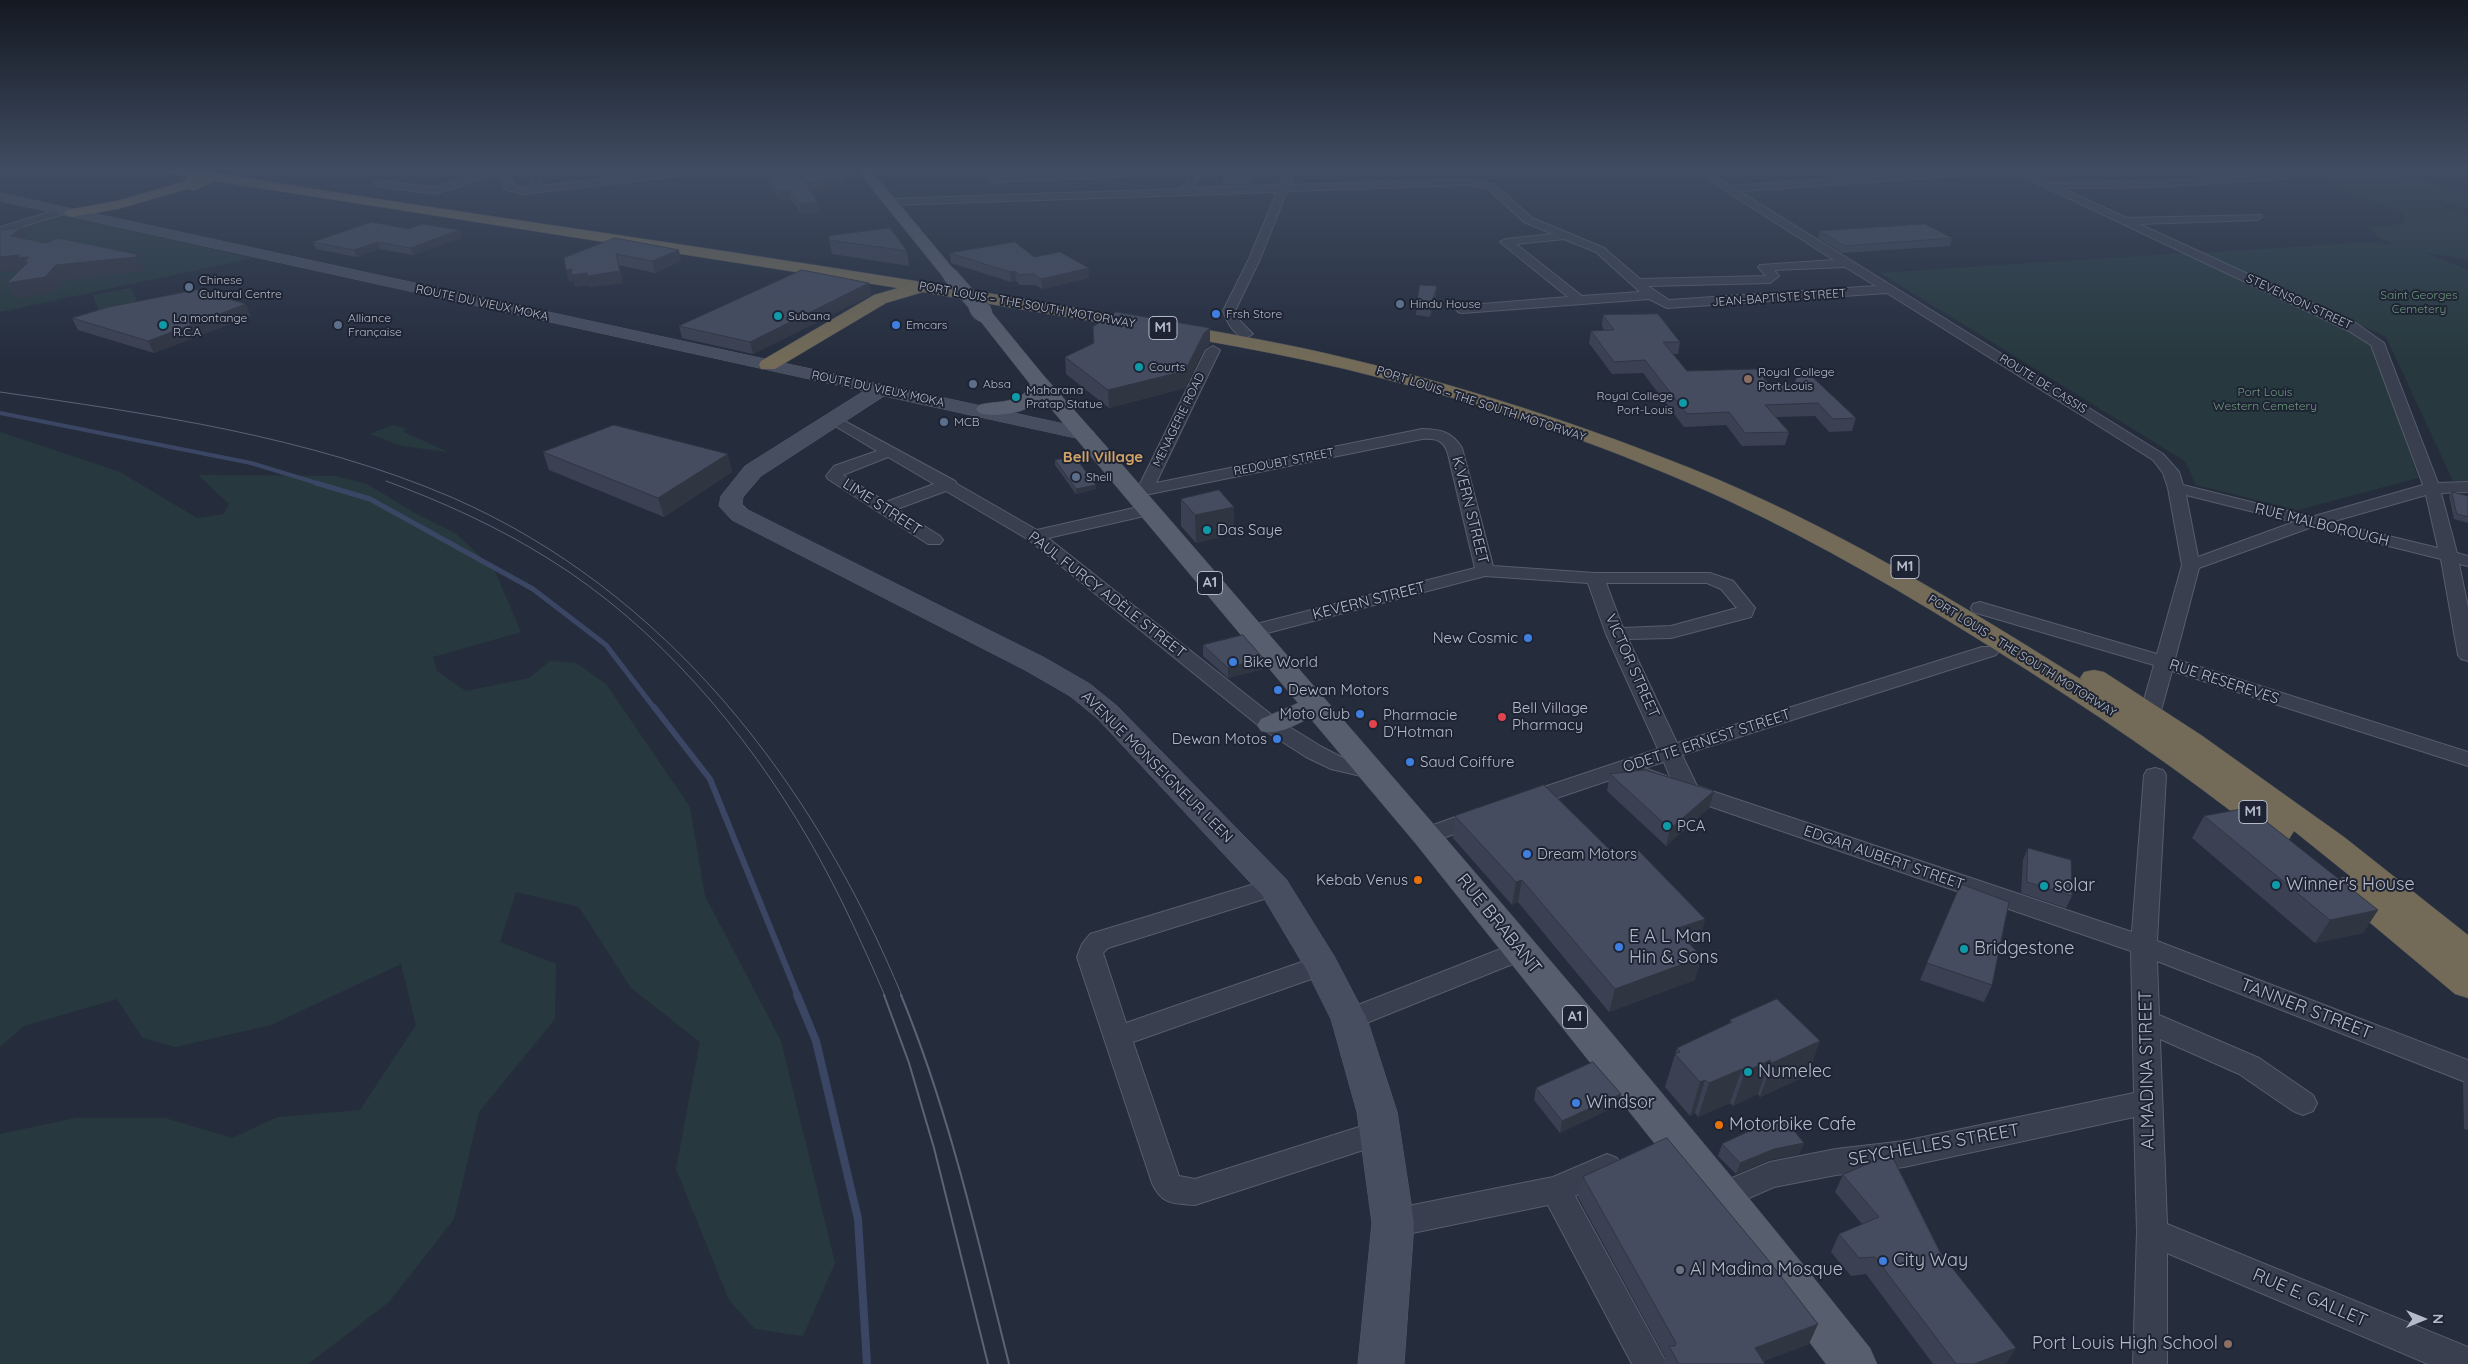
<!DOCTYPE html>
<html>
<head>
<meta charset="utf-8">
<style>
  body { margin:0 }
  #map { position:relative; width:2468px; height:1364px; overflow:hidden; background:#252d3d; font-family:Quicksand,sans-serif }
  canvas { display:block }
  .north { position:absolute; left:2398px; top:1294px; width:50px; height:50px; -webkit-text-stroke:4px #1e2433; paint-order:stroke; rotate:90deg; font-size:14px; font-weight:700; line-height:20px; text-align:center; color:#b5bac8 }
  .north::after { content:''; display:block; margin:auto; width:18px; height:22px; background:#b5bac8; clip-path:polygon(50% 0,100% 100%,50% 72%,0 100%) }
</style>
</head>
<body>
<div id="map">
<canvas width="2468" height="1364"></canvas>
<div class="north">N</div>
</div>
<script>
const ctx = document.querySelector('canvas').getContext('2d');
ctx.lineJoin = 'round';
function paint(path, color) { ctx.fillStyle = color; ctx.fill(path, 'evenodd'); }
function strokePath(path, color, width, dash) { ctx.strokeStyle = color; ctx.lineWidth = width; ctx.lineCap = dash ? 'butt' : 'round'; ctx.setLineDash(dash || []); ctx.stroke(path); }
function drawText(font, color, halo, rows, align = 'center') {
  ctx.font = font + ' Quicksand,sans-serif'; ctx.lineWidth = 4; ctx.setLineDash([]); ctx.textBaseline = 'middle'; ctx.strokeStyle = halo; ctx.fillStyle = color; for (const [text, x, y, turn = 0] of rows) {
    ctx.save(); ctx.translate(x, y); ctx.rotate((+turn || 0) * Math.PI / 180); ctx.textAlign = isNaN(turn) ? turn : align; if (halo) ctx.strokeText(text, 0, 0); ctx.fillText(text, 0, 0); ctx.restore();
  }
}
paint(new Path2D(`
  M2304,171H2386L2468,193V209L2444,201H2428L2468,218V260L2423,252L2468,270V481H2453L2386,337L2203,253L2369,242L2394,245L2376,236L2374,231L2365,227L2402,224L2405,216L2402,212L2353,195L2337,182Z
  M62,215L253,258L0,312V233Z
  M2185,253L2371,338L2418,478L2298,510L2196,485L2185,461L1880,273Z
  M131,288L139,306L100,314L93,295Z
  M393,425L407,429L402,431L448,452L402,446L370,434Z
  M0,432L120,472L197,518L224,514L229,504L198,475L336,476L367,484L413,512L455,533L494,569L521,632L433,657L437,671L466,691L529,678L550,661L576,663L606,684L690,807L705,896L781,1041L835,1263L803,1336L755,1329L729,1300L676,1169L700,1042L631,988L579,907L516,892L500,942L556,964L555,1019L479,1112L454,1219L389,1302L308,1364H0V1134L76,1118H165L232,1138L278,1117L360,1110L416,1025L401,964L271,1025L175,1047L143,1038L117,999L24,1026L0,1047Z`), '#27393e');
strokePath(new Path2D(`
  M0,172L7,170`), '#3a4664', 3);
strokePath(new Path2D(`
  M0,413L251,463L320,484`), '#3a4664', 4);
strokePath(new Path2D(`
  M316,483L370,499L533,589L606,645L655,709`), '#3a4664', 5);
strokePath(new Path2D(`
  M654,707L710,779L798,996`), '#3a4664', 6);
strokePath(new Path2D(`
  M797,995L816,1041L858,1219L867,1364`), '#3a4664', 8);
const street = new Path2D(`
  M487,170L509,172L513,185L523,188L532,187L529,170H539L542,186L674,170H709L704,173L523,194L504,189L501,176L493,175L435,194L379,186L374,183L379,180L434,188Z
  M1153,170L1124,177L991,182L986,179L991,176Z
  M1193,170H1203L1193,188L1279,185L1285,170H1295L1290,185L1467,179L1494,184L1532,218L1604,248L1640,279L1766,276L1758,267L1760,265L1834,260L1693,170H1706L1730,186L1953,170H2008L2003,173L1739,191L2163,454L2179,472L2183,485L2311,517L2423,485L2371,345L2347,330L2009,170H2023L2049,183L2154,181L2288,174L2290,176L2285,179L2154,187L2061,188L2127,218L2261,215L2262,217L2257,220L2139,224L2357,324L2384,343L2438,483L2468,482V492L2441,493L2457,553L2468,556V566L2459,564L2468,607V661L2461,659L2458,655L2441,559L2312,527L2199,568L2175,659L2468,752V766L2172,671L2160,714L2157,718L2150,720L2143,718L2140,714L2154,665L1973,612L1971,608L1973,604L1980,602L2157,654L2182,565L2168,488L2163,473L2153,460L1887,293L1667,308L1649,299L1462,313L1458,312L1456,309L1458,306L1568,297L1500,242L1506,239L1553,234L1524,222L1487,188L1467,185L1287,191L1260,259L1235,311L1240,321L1253,334L1246,338C1233,335 1227,322 1223,311L1249,259L1277,192L890,205L885,202L890,199L1182,189ZM1564,239L1596,252L1640,292L1582,296L1516,244ZM1845,267L1876,286L1669,300L1648,286L1770,283L1779,276L1774,270ZM2186,495L2294,522L2198,557ZM2426,495L2438,548L2331,522Z
  M63,208L68,211L67,213L0,233V227Z
  M1213,346L1220,350L1156,483L1422,429C1440,429 1452,432 1462,448L1493,566L1595,573H1710L1733,581L1755,608L1751,617L1671,638L1628,639L1677,743L1982,647H1996L1999,651L1996,655L1682,755L1697,786L2132,932L2144,775L2147,770L2155,768L2163,770L2166,775L2157,941L2468,1060V1083L2157,961L2159,1015L2259,1058L2313,1095L2317,1103L2313,1111L2303,1115L2293,1111L2239,1074L2160,1039L2167,1224L2468,1347V1364H2428L2167,1253V1364H2133L2137,1232L2134,1117L1904,1167L1836,1175L1774,1187L1724,1209L1713,1206L1709,1196L1713,1186L1770,1162L1836,1149L1904,1141L2134,1093L2131,951L1677,795L1664,762L1644,768L1666,776L1669,781L1666,786L1658,788L1622,776L1533,806L1525,808L1517,806L1514,801L1517,796L1658,749L1606,634L1588,583L1485,576L1252,637L1245,635L1243,631L1245,627L1475,568L1448,454C1444,440 1436,438 1422,439L1135,497L1129,495L1127,492L1129,489L1139,486L1206,350ZM1606,583H1707L1721,589L1737,608L1671,626L1623,628Z
  M835,416L955,481L957,484L1037,530L1147,505L1153,506L1155,510L1153,514L1048,538L1278,720L1322,747L1345,759L1382,767L1385,772L1382,777L1374,779L1331,769L1306,757L1264,730L1029,540L946,491L897,509L940,536L943,540L940,544H928L828,479L826,476L834,466L877,451L830,423L828,420L830,417ZM888,457L934,484L886,502L843,475Z
  M1478,809L1486,812L1489,817L1486,822L1427,844L1419,842L1415,836L1419,830Z
  M1274,878L1283,881L1286,887L1283,893L1108,948L1103,953L1126,1023L1322,955L1331,958L1335,965L1331,972L1133,1042L1179,1176L1195,1179L1381,1120L1391,1123L1395,1132L1391,1141L1195,1205C1173,1203 1162,1205 1152,1183L1077,957L1082,944L1090,934Z
  M1521,941L1530,943L1534,950L1530,957L1349,1030L1340,1026L1336,1019L1340,1012Z
  M1607,1154L1617,1158L1622,1167L1617,1176L1575,1196L1667,1364H1632L1548,1205L1393,1237L1382,1233L1378,1223L1382,1213L1393,1209L1553,1177Z`);
const secondary = new Path2D(`
  M0,193L1092,430L1095,434L1092,438L1085,440L884,396L761,476L743,497L742,504L748,510L1045,658L1090,684L1117,706L1286,879L1334,956L1367,1019L1397,1112L1414,1223L1404,1364H1358L1372,1223L1357,1112L1331,1019L1306,969L1262,895L1097,718L1070,696L1025,670L732,520L719,506L721,496L745,466L864,391L0,201Z`);
const primary = new Path2D(`
  M857,170H871L956,272L958,275L956,278H944Z
  M983,308L989,309L1044,376C1128,470 1210,566 1292,661C1489,887 1684,1114 1870,1348L1877,1364H1826L1709,1209L1659,1149L1416,844L1310,718C1294,725 1279,736 1261,731L1257,725L1261,719L1298,703L1042,398C1030,413 996,418 979,413L976,409L979,405C996,400 1023,405 1030,384L974,313L977,309Z`);
const highway = new Path2D(`
  M163,170H196C474,216 752,252 1029,300C1120,316 1212,329 1302,348C1435,377 1564,418 1690,468C1828,523 1956,601 2082,680L2080,678L2084,672L2094,670L2104,672L2201,735L2344,837L2468,935V998L2455,994L2337,895L2332,887L2337,879L2350,876L2294,831L2289,839L2278,842L2267,839C2180,770 2088,708 1994,649C1908,595 1821,544 1729,501C1618,450 1500,409 1381,378C1286,353 1188,338 1091,321C1035,312 979,302 923,292L886,303L775,369H761L759,365L761,361L874,295L898,288L169,174Z
  M193,179L198,180L200,183L198,186L118,209L71,217L64,213L66,210L116,201Z`);
strokePath(street, '#575d6b', 2);
strokePath(secondary, '#575d6b', 1);
strokePath(primary, '#424857', 1);
strokePath(highway, '#444a58', 1);
paint(street, '#393f4e');
paint(secondary, '#474e60');
paint(primary, '#575e6d');
paint(highway, '#736b57');
strokePath(new Path2D(`
  M0,392C152,414 308,436 451,497C667,591 814,783 902,996
  M386,481C443,502 498,527 549,559C657,626 746,731 809,840C838,890 862,943 885,996`), '#5b6374', 1);
strokePath(new Path2D(`
  M884,995L909,1063L934,1148L988,1364
  M901,995C950,1114 978,1240 1009,1364`), '#5b6374', 2);
const primaryBridgeFar1 = new Path2D(`
  M950,275L979,308`);
const primaryBridge = new Path2D(`
  M978,307L983,313`);
const highwayBridge = new Path2D(`
  M193,183L210,175V171`);
strokePath(primaryBridgeFar1, '#424857', 16, []);
strokePath(primaryBridge, '#424857', 21, []);
strokePath(highwayBridge, '#444a58', 16, []);
strokePath(primaryBridgeFar1, '#575e6d', 15);
strokePath(primaryBridge, '#575e6d', 19);
strokePath(highwayBridge, '#736b57', 15);
paint(new Path2D(`
  M799,170H800L848,186L810,191L820,212L802,215L791,200L780,201L770,187L768,177L804,183L800,176Z
  M1223,170H1256L1250,184H1223Z
  M408,229L459,230L462,238L413,255L380,249L357,257L316,249L313,242Z
  M1820,231L1952,238L1950,246L1842,253L1818,238Z
  M615,238L681,261L655,273L619,265L623,283L590,287L589,285L575,287L573,281L569,282Z
  M829,240L907,251L909,266L832,254Z
  M950,253L1034,257L1089,278L1042,289L1035,285H1020L1016,281L1011,282L951,263Z
  M871,295L753,354L682,338L679,326Z
  M1436,298L1430,317L1416,315L1417,303Z
  M1603,315L1680,342L1678,354H1673L1687,371L1770,385L1794,384L1795,380L1856,418L1852,431L1829,432L1815,416L1776,417L1789,432L1785,445L1742,446L1726,425L1684,427L1643,373L1612,374L1589,343L1591,331L1604,330L1602,326Z
  M251,316L154,353L78,330L72,318Z
  M1210,328V344L1204,349L1185,388L1109,408L1066,374L1065,357Z
  M543,452L732,472L664,517L549,470Z
  M1055,460L1096,489L1076,494L1055,465Z
  M2452,492L2468,496V523L2454,519L2449,496Z
  M1181,499L1234,534L1196,543L1181,526Z
  M1203,645L1263,658V669L1228,678L1203,656Z
  M1610,774L1714,791L1709,808L1666,846L1607,791Z
  M1455,816L1617,857L1705,919L1699,941L1690,945L1695,980L1609,1012L1518,902L1512,905L1453,838Z
  M2204,816L2378,910L2363,933L2315,943L2192,838Z
  M2028,848L2072,896L2066,908L2021,893L2023,860Z
  M1961,884L1992,985L1984,1002L1920,980Z
  M1730,1020L1808,1075L1760,1097L1758,1094L1733,1106L1730,1103L1698,1117L1695,1113L1690,1116L1665,1087L1677,1048L1729,1024Z
  M2468,1077V1130L2464,1129L2463,1083Z
  M1536,1088L1621,1094L1618,1105L1560,1133L1534,1100Z
  M1804,1143L1799,1154L1769,1160L1736,1174L1718,1156L1722,1144Z
  M1843,1175L1941,1254L2006,1364H1933L1866,1274L1851,1276L1831,1252L1839,1234L1862,1224L1835,1192Z
  M1583,1177L1809,1344L1764,1361L1765,1364H1663L1665,1357L1578,1197Z`), '#3b4152');
paint(new Path2D(`
  M1250,170H1256L1250,184Z
  M846,178L848,186L808,191L807,183Z
  M789,190L791,200L780,201L778,191Z
  M818,202L820,212L802,215L800,204Z
  M21,228L28,242L11,236Z
  M459,230L462,238L413,255L410,248Z
  M378,242L380,249L357,257L354,250Z
  M679,250L681,261L655,273L652,261Z
  M136,254L143,269V272L64,281L53,293L15,299L7,283L56,265Z
  M616,254L623,283L590,287L589,285L575,287L573,281L569,282L566,270L572,269L587,273Z
  M20,255L29,257L28,273L23,270L0,272V257Z
  M1089,268V278L1042,289L1041,279Z
  M1015,271L1016,281L1011,282L1010,272Z
  M869,283L871,295L753,354L750,342Z
  M1437,286L1436,298L1430,317L1431,305Z
  M246,304L251,316L154,353L148,341Z
  M1210,328V344L1204,349L1185,388L1109,408L1108,390L1204,333Z
  M728,454L732,472L664,517L658,498Z
  M1096,485V489L1076,494V489Z
  M1234,507V534L1196,543L1195,515Z
  M1263,658V669L1228,678V668Z
  M1714,791L1709,808L1666,846L1670,829Z
  M1522,880L1518,902L1512,905L1516,882Z
  M2378,910L2363,933L2315,943L2330,920Z
  M1705,919L1699,941L1669,952L1675,929Z
  M1702,957L1695,980L1609,1012L1615,989Z
  M1820,1041L1808,1075L1760,1097L1772,1063Z
  M1770,1060L1758,1094L1733,1106L1745,1072Z
  M1742,1069L1730,1103L1698,1117L1709,1083Z
  M1705,1080L1695,1113L1690,1116L1700,1082Z
  M1621,1094L1618,1105L1560,1133L1562,1121Z
  M1804,1143L1799,1154L1769,1160L1736,1174L1740,1163L1774,1149Z
  M1818,1324L1809,1344L1756,1364L1755,1348Z
  M2016,1348L2006,1364H1974Z`), '#303542');
const building = new Path2D(`
  M800,170H841L846,178L807,183Z
  M1223,170H1250V171Z
  M797,174L818,202L800,204L789,190L778,191L768,177Z
  M372,222L408,229L423,224L459,230L410,248L378,242L354,250L313,242Z
  M1925,224L1952,238L1844,246L1820,231Z
  M21,228L11,236L46,243L58,238L136,254V257L56,265L45,277L7,283L28,262H23L29,257L17,258L20,255L0,257V230Z
  M890,228L907,251L829,240V236Z
  M615,238L679,250L652,261L616,254L620,271L587,276V273L571,275L572,269L566,270L564,258Z
  M1015,242L1034,257L1060,252L1089,268L1041,279L1034,274L1019,275L1015,271L1010,272L950,253Z
  M802,270L869,283L750,342L679,326Z
  M1420,285L1437,286L1431,305L1417,303Z
  M196,290L246,304L148,341L72,318L109,307Z
  M1116,312L1210,328L1204,333L1185,371L1108,390L1065,357L1094,343L1093,327Z
  M1658,314L1680,342H1663L1687,371L1756,369L1770,385L1799,384L1795,380L1805,370L1856,418L1833,419L1818,403L1765,405L1789,432L1745,433L1729,412L1687,414L1645,360L1614,362L1591,331L1614,330L1603,315Z
  M614,425L728,454L658,498L543,452Z
  M1075,457L1096,485L1076,489L1055,460Z
  M1219,490L1234,507L1195,515L1181,499Z
  M2452,492L2468,496V517L2457,514Z
  M1243,635L1263,658L1228,668L1203,645Z
  M1645,770L1714,791L1670,829L1610,774Z
  M1544,785L1617,857L1638,850L1705,919L1675,929L1702,957L1615,989L1522,880L1516,882L1455,816Z
  M2249,808L2378,910L2330,920L2204,816Z
  M2028,848L2071,860L2072,896L2027,882Z
  M1961,884L2009,902L1992,985L1927,963Z
  M1777,999L1820,1041L1772,1063L1770,1060L1745,1072L1742,1069L1709,1083L1705,1080L1700,1082L1675,1054L1680,1052L1677,1048L1732,1022L1730,1020Z
  M1593,1062L1621,1094L1562,1121L1536,1088Z
  M1782,1116L1804,1143L1774,1149L1740,1163L1722,1144Z
  M1667,1138L1765,1256L1818,1324L1755,1348L1765,1364H1679L1669,1346H1675L1676,1343L1583,1177Z
  M1891,1154L1941,1254L2016,1348L1974,1364H1956L1875,1257L1859,1258L1839,1234L1879,1217L1843,1175Z`);
paint(building, '#454c5f');
strokePath(building, '#303542', 1);
const sky = ctx.createLinearGradient(0, 0, 0, 361);
sky.addColorStop(0, '#141922');
sky.addColorStop(0.47, '#404c62');
sky.addColorStop(1, '#404c6200');
ctx.fillStyle = sky;
ctx.fillRect(0, 0, 2468, 361);
for (const [x, y, r, color] of [
  [189,287,5,"#5c6f8a"],
  [1400,304,5,"#5c6f8a"],
  [1216,314,5,"#3f7fe0"],
  [778,316,5,"#0f9aa8"],
  [163,325,5,"#0f9aa8"],
  [338,325,5,"#5c6f8a"],
  [896,325,5,"#3f7fe0"],
  [1139,367,5,"#0f9aa8"],
  [1748,379,5,"#8d6e63"],
  [973,384,5,"#5c6f8a"],
  [1016,397,5,"#0f9aa8"],
  [1683,403,5,"#0f9aa8"],
  [944,422,5,"#5c6f8a"],
  [1076,477,5,"#5c6f8a"],
  [1207,530,5,"#0f9aa8"],
  [1528,638,5,"#3f7fe0"],
  [1233,662,5,"#3f7fe0"],
  [1278,690,5,"#3f7fe0"],
  [1360,714,5,"#3f7fe0"],
  [1502,717,5,"#e0444e"],
  [1373,724,5,"#e0444e"],
  [1277,739,5,"#3f7fe0"],
  [1410,762,5,"#3f7fe0"],
  [1667,826,5,"#0f9aa8"],
  [1527,854,5,"#3f7fe0"],
  [1418,880,5,"#e8710a"],
  [2276,885,5,"#0f9aa8"],
  [2044,886,5,"#0f9aa8"],
  [1619,947,5,"#3f7fe0"],
  [1964,949,5,"#0f9aa8"],
  [1748,1072,5,"#0f9aa8"],
  [1576,1103,5,"#3f7fe0"],
  [1719,1125,5,"#e8710a"],
  [1883,1261,5,"#3f7fe0"],
  [1680,1270,5,"#6b7280"],
  [2228,1344,5,"#8d6e63"]
]) { const dot = new Path2D(); dot.arc(x, y, r, 0, 2 * Math.PI); ctx.fillStyle = color; ctx.fill(dot); strokePath(dot, '#1e2433', 2); }
drawText('12px', '#b5bac8', '#1e2433', [
  ["Chinese",199,280],
  ["Cultural Centre",199,294],
  ["Hindu House",1410,304],
  ["Frsh Store",1226,314],
  ["Subana",788,316],
  ["La montange",173,318],
  ["R.C.A",173,332],
  ["Alliance",348,318],
  ["Française",348,332],
  ["Emcars",906,325],
  ["Courts",1149,367],
  ["Royal College",1758,372],
  ["Port Louis",1758,386],
  ["Absa",983,384],
  ["Maharana",1026,390],
  ["Pratap Statue",1026,404],
  ["Royal College",1673,396,"right"],
  ["Port-Louis",1673,410,"right"],
  ["MCB",954,422],
  ["Shell",1086,477]
], 'left');
drawText('12px', '#6d987c', '#1e2433', [
  ["Saint Georges",2419,295],
  ["Cemetery",2419,309],
  ["Port Louis",2265,392],
  ["Western Cemetery",2265,406]
]);
drawText('12px', '#b5bac8', '#1e2433', [
  ["JEAN-BAPTISTE STREET",1779,298,-4],
  ["STEVENSON STREET",2299,302,25],
  ["ROUTE DU VIEUX MOKA",482,303,12],
  ["PORT LOUIS – THE SOUTH MOTORWAY",1027,305,10],
  ["ROUTE DE CASSIS",2043,384,32],
  ["ROUTE DU VIEUX MOKA",878,389,12],
  ["PORT LOUIS – THE SOUTH MOTORWAY",1481,404,18],
  ["MENAGERIE ROAD",1179,420,-64],
  ["REDOUBT STREET",1284,462,-11],
  ["PORT LOUIS – THE SOUTH MOTORWAY",2022,656,32]
]);
for (const [x, y, w] of [
  [1163,328,28],
  [1905,567,28],
  [1210,583,25],
  [2253,812,28],
  [1575,1017,25]
]) { const box = new Path2D(); box.roundRect(x - w / 2, y - 11.5, w, 23, 4); ctx.fillStyle = '#1e2433'; ctx.fill(box); strokePath(box, '#b5bac8', 1); }
drawText('bold 14px', '#b5bac8', null, [
  ["M1",1163,328],
  ["M1",1905,567],
  ["A1",1210,583],
  ["M1",2253,812],
  ["A1",1575,1017]
]);
drawText('bold 15px', '#d1a268', '#1e2433', [
  ["Bell Village",1103,457]
]);
drawText('15px', '#b5bac8', '#1e2433', [
  ["LIME STREET",882,507,33],
  ["K.VERN STREET",1470,510,76],
  ["RUE MALBOROUGH",2322,525,14],
  ["PAUL FURCY ADÈLE STREET",1107,595,38],
  ["KEVERN STREET",1369,601,-14],
  ["VICTOR STREET",1632,666,66],
  ["RUE RESEREVES",2224,682,18],
  ["ODETTE ERNEST STREET",1707,741,-18],
  ["AVENUE MONSEIGNEUR LEEN",1157,767,45],
  ["EDGAR AUBERT STREET",1884,858,19]
]);
drawText('15px', '#b5bac8', '#1e2433', [
  ["Das Saye",1217,530],
  ["New Cosmic",1518,638,"right"],
  ["Bike World",1243,662],
  ["Dewan Motors",1288,690],
  ["Bell Village",1512,708],
  ["Pharmacy",1512,725],
  ["Moto Club",1350,714,"right"],
  ["Pharmacie",1383,715],
  ["D'Hotman",1383,732],
  ["Dewan Motos",1267,739,"right"],
  ["Saud Coiffure",1420,762],
  ["PCA",1677,826],
  ["Dream Motors",1537,854],
  ["Kebab Venus",1408,880,"right"]
], 'left');
drawText('18px', '#b5bac8', '#1e2433', [
  ["Winner's House",2286,885],
  ["solar",2054,886],
  ["E A L Man",1629,937],
  ["Hin & Sons",1629,958],
  ["Bridgestone",1974,949],
  ["Numelec",1758,1072],
  ["Windsor",1586,1103],
  ["Motorbike Cafe",1729,1125],
  ["City Way",1893,1261],
  ["Al Madina Mosque",1690,1270],
  ["Port Louis High School",2218,1344,"right"]
], 'left');
drawText('18px', '#b5bac8', '#1e2433', [
  ["RUE BRABANT",1499,924,51],
  ["TANNER STREET",2306,1009,21],
  ["ALMADINA STREET",2147,1070,-91],
  ["SEYCHELLES STREET",1934,1145,-10],
  ["RUE E. GALLET",2310,1298,23]
]);
</script>
</body>
</html>
